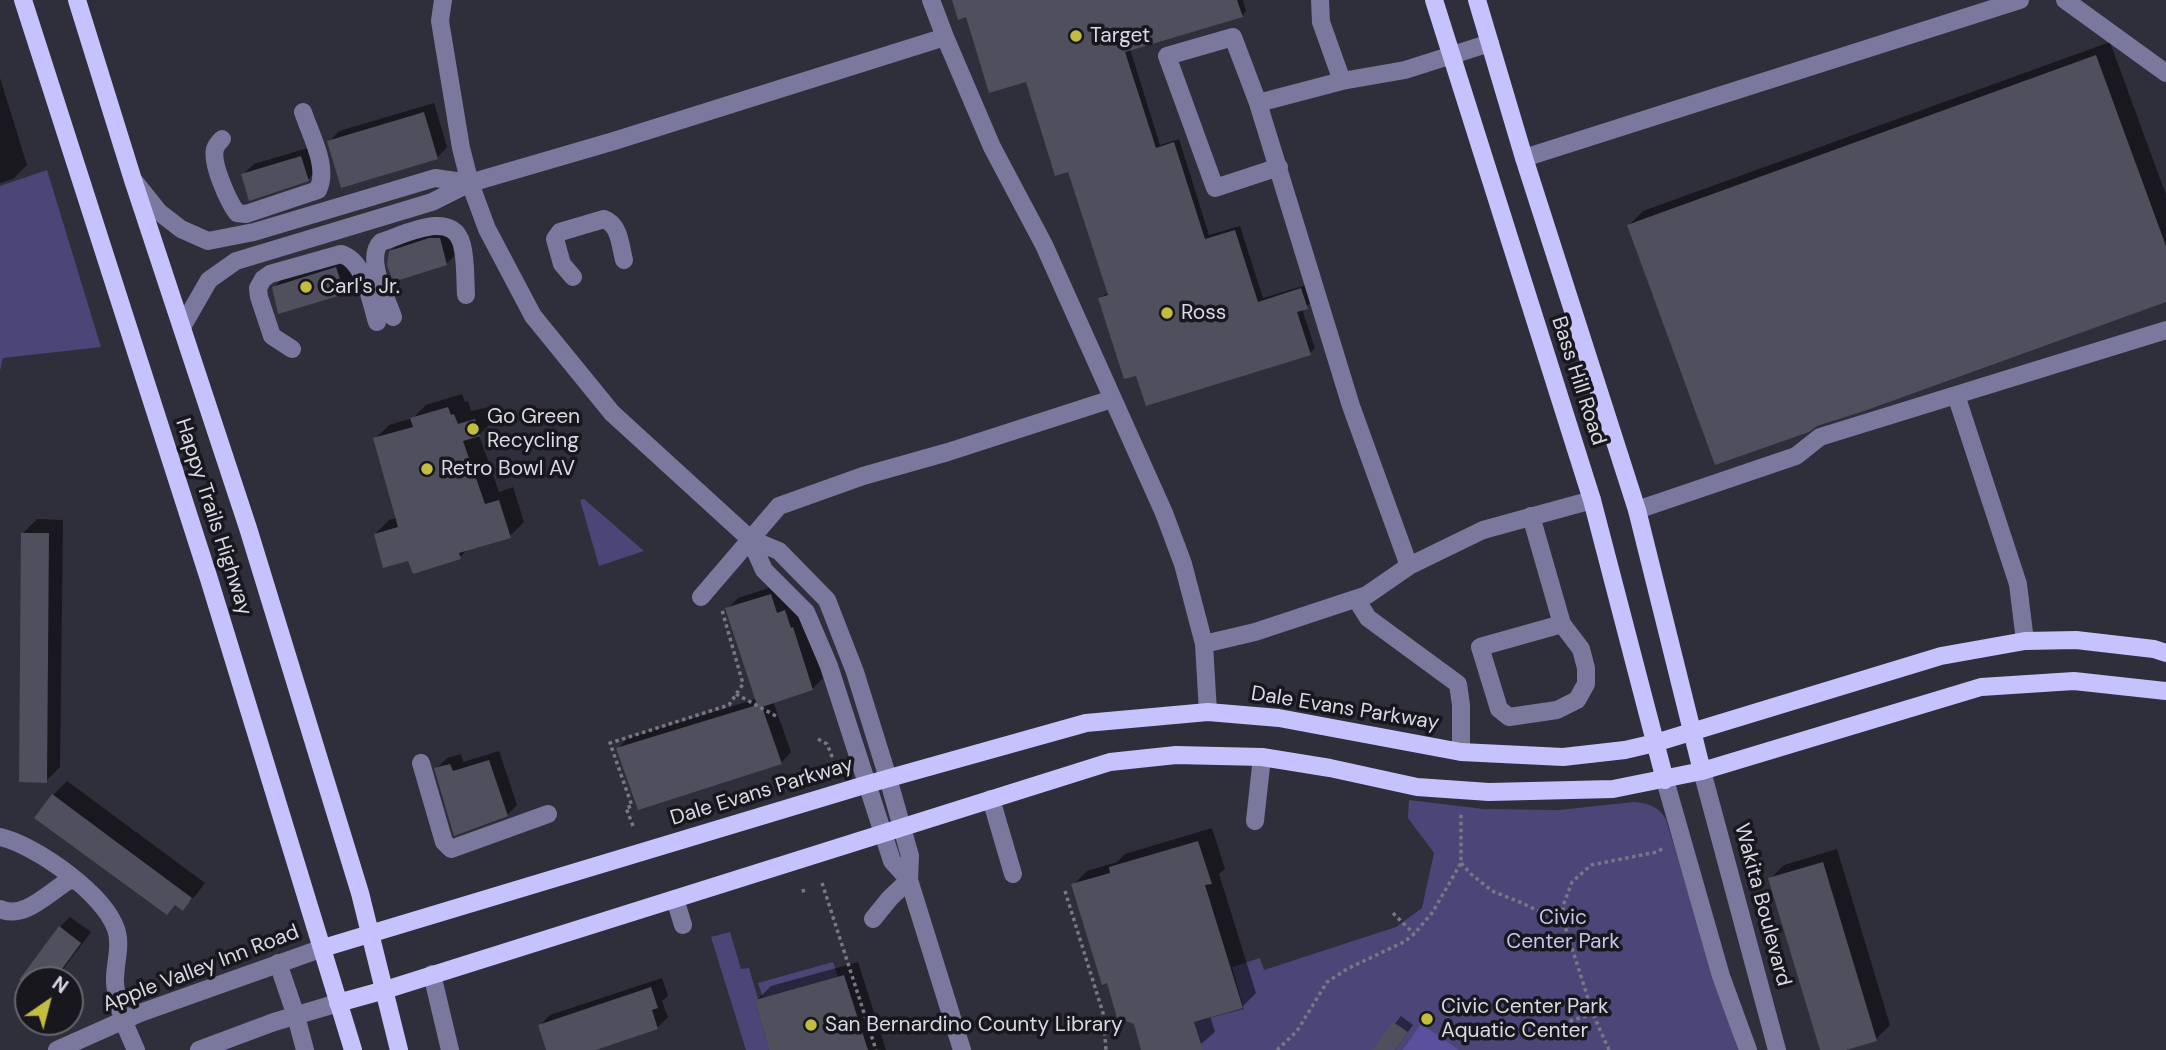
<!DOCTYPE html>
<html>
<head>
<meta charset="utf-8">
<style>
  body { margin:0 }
  #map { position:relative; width:2166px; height:1050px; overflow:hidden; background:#2f2e3b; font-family:"DM Sans",sans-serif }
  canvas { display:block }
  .north { position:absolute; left:14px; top:966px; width:70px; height:70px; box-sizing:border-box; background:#17171d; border:2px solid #65656c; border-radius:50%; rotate:35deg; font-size:19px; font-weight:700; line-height:28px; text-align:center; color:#d9d9e2 }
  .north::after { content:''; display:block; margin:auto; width:24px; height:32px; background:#c3bd3f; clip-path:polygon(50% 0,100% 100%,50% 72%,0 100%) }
</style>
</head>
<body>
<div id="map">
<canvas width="2166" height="1050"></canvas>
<div class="north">N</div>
</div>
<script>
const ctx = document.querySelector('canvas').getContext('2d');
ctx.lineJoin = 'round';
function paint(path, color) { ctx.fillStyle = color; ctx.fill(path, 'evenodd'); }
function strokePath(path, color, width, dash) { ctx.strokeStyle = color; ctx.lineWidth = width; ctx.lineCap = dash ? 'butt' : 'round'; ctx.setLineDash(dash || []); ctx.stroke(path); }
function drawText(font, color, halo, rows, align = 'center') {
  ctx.font = font + ' "DM Sans",sans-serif'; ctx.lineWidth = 7; ctx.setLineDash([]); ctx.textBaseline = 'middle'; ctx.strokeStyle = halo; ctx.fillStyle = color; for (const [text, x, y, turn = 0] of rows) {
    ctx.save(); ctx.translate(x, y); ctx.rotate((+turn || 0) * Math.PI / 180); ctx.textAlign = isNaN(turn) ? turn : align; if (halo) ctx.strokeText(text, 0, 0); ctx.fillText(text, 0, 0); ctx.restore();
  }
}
paint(new Path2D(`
  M47,170L101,347L3,358L0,371V186Z
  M584,499L644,551L599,566L580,500Z
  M1409,800L1483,809L1559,810L1634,802C1648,803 1660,807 1666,820L1738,1050H1198L1202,1047L1194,1022L1244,1009L1232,967L1260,958L1264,970L1396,927L1422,908L1434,853L1408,818Z
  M730,932L741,969L749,968L758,999L755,1000L769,1050H746L711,937Z
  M833,962L838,977L763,998L758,983Z`), '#4b4677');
paint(new Path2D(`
  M1421,1024L1459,1050H1403Z`), '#5a509e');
paint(new Path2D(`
  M954,0H1243L1246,11L1242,16L1130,49L1160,145L1179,139L1209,235L1240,226L1263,298L1306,285L1311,303L1302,309L1315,348L1310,353L1137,373L1100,298L1109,292L1070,170L1027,80Z
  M2110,42L2166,195V300L1629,225L1643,211Z
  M0,78L27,165L13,179L0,183Z
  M434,103L447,147L437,158L329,142L339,131Z
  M311,147L318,169L308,180L243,174L254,164Z
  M450,228L457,253L446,264L390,252L401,241Z
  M346,258L354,282L344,292L274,287L284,277Z
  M462,394L465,402L468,401L471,411L489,407L493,421L479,435L499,492L513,487L524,522L510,536L468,549L460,557L409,558L375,534L389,520L397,518L375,439L389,425L413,418L426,405Z
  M37,519L63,520L60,767L46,781L23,533Z
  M781,584L803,618L823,678L812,689L773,701L791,752L781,763L618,748L628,738L756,699L727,609L738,598Z
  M499,751L517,805L507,815L436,769L447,758L461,754L463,762Z
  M67,781L205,883L196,895L183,908L53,795Z
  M1212,828L1225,869L1219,874L1256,993L1242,1007L1210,1016L1215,1032L1194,1050H1144L1135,1023L1108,981L1073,885L1087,871L1117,862L1125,854Z
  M1837,849L1890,1025L1876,1039L1840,1050H1821L1770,879L1784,865Z
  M70,917L91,932L55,980H28V998L15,989L60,927Z
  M858,962L886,1050H771L757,1000L771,986Z
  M662,978L668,996L662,1001L668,1017L657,1028L591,1050H556L540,1025L550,1015Z
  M1401,1016L1413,1025L1395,1050H1374Z`), '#0007');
paint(new Path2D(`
  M952,0H1237L1243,17L1125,52L1156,148L1174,142L1205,239L1235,230L1258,302L1301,288L1308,309L1297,312L1311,355L1146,406L1136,376L1124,379L1098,298L1108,295L1068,172L1055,176L1026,82L989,93L966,17L958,20Z
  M2096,55L2166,246V302L1864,411L1817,426L1809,432L1715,465L1627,225Z
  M424,112L438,159L341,188L327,141Z
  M301,156L309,181L249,201L241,174Z
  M429,238H440L447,265L393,282L387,265L389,251Z
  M336,267L345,294L278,314L272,287Z
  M448,407L451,415L454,414L458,424L475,419L480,436L463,441L485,504L499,500L511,538L459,553L461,559L413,574L408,561L383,568L374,534L398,527L373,438L413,427L410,418Z
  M21,533H49L47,783L19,782Z
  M771,594L777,613L785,610L791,628L793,627L813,690L762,707L782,764L638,810L616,748L757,705L725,608Z
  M489,760L508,816L454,836L434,768L450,764L453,771Z
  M52,794L192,898L183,911L175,905L167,915L34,818Z
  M1198,841L1212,884L1205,885L1243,1008L1194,1022L1203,1050H1141L1134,1024L1117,1018L1107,983L1102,985L1071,884L1110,873L1109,867Z
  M1823,862L1877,1041L1846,1050H1820L1768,878Z
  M59,926L81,943L54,980H19Z
  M844,975L868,1050H769L755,1000Z
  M651,987L658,1008L652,1010L658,1029L596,1050H546L538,1025Z
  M1393,1022L1408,1032L1395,1050H1372Z`), '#4f4f5d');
strokePath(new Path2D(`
  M736,694L776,716
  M818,739L827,744L833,759
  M633,826L626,808L632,806L610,743L729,705L743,684L722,610
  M1461,863L1471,874L1492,891L1522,903L1565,924
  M822,883L876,1050
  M803,889L804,894
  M1065,891L1103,1013L1106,1050
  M1393,913L1414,934
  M1563,1023L1593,1014
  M1277,1050L1297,1031L1327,982L1347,969L1404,942L1414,934L1432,913L1461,863V813
  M1609,1050L1593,1014L1563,920V906L1572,882L1591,865L1657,852L1665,847`), '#787783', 3.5, [3.5, 3.5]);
strokePath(new Path2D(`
  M443,0L440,21L461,148L470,183L487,229L533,316L612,413L750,539L779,551L827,600L855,672L888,778L910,856L909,880L962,1050
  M1320,0L1321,22L1342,81
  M2065,0L2166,73
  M945,37L992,147L1044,245L1164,513L1183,564L1204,644L1208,712
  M1258,103L1233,37L1167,56L1215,188L1279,167
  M222,139C220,141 216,146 215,149C211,163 228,201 237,213L246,214L318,190C329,167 311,136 303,112
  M1524,158L2020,0
  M135,182L159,212L181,229L208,241L254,232L435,178L470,183
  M573,277L562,264L555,239L560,232L604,219C620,225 620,245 624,260
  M393,317C386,297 365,258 381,242C404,235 453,208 462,245C466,260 465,279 466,295
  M182,327L209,280L236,261L432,202L470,183L614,141L945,37L931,0
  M292,349L272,336L259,297L258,288L263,279L270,274L341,254C365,261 370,300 377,322
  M1956,395L2018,584L2025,641
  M1637,510L1796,456L1820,437L2166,330
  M1531,516L1562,624L1581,649L1586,668V684L1577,700L1557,710L1509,717L1499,709L1480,647L1562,624
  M750,539L764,570L806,612L829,666L892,861L909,880
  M1409,566L1351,406L1258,103L1342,81L1405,70L1490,43
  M701,597L779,506L863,476L948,452L1112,399
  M1356,599L1368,618L1458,684L1461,705V752
  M1204,644L1255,632L1367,595L1409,566L1483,530L1592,500
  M421,763L444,842L451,849L548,814
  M1702,771L1777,1050
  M1665,780L1721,976L1748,1050
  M991,799L1013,874
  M1255,821L1262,757
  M0,837C36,845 104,894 116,929C122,946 114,966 115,983C117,1007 126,1028 136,1050
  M675,899L683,925
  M0,909C24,920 48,893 68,881L74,880
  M873,919L890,898L909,880
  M278,963L296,1016L305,1050
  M432,974L450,1050
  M57,1050L140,1013L323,948
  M199,1050L274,1022L338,1003`), '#7a789c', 18);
strokePath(new Path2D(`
  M23,0L209,579L353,1050
  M77,0L133,180L248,528L360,893L399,1050
  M1434,0L1592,500L1665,780
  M1477,0L1524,158L1637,510L1702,771
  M323,948L868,784L1086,723L1208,712L1279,718L1461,752L1563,757L1625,750L1655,743L1941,656L2025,641L2076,640L2154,649L2166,653
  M338,1003L385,990L1110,762L1176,755L1262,757L1330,768L1417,787L1489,792L1613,789L1702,771L1981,687L2074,681L2166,691`), '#c5c2fe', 18);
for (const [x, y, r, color] of [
  [1076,36,7,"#c3bd3f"],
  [306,287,7,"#c3bd3f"],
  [1167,313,7,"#c3bd3f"],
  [473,429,7,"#c3bd3f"],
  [427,469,7,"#c3bd3f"],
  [1427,1019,7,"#c3bd3f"],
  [811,1025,7,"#c3bd3f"]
]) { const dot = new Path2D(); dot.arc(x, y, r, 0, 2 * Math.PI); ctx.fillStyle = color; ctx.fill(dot); strokePath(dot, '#17171d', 2.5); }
drawText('21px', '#d9d9e2', '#17171d', [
  ["Target",1090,36],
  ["Carl's Jr.",320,287],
  ["Ross",1181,313],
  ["Go Green",487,417],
  ["Recycling",487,441],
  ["Retro Bowl AV",441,469],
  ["Civic Center Park",1441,1007],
  ["Aquatic Center",1441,1031],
  ["San Bernardino County Library",825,1025]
], 'left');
drawText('21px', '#d9d9e2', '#17171d', [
  ["Bass Hill Road",1578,381,72],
  ["Happy Trails Highway",213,517,72],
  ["Dale Evans Parkway",1345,709,9],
  ["Dale Evans Parkway",762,792,-17],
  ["Wakita Boulevard",1762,905,75],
  ["Apple Valley Inn Road",201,969,-21]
]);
drawText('21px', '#c6c4f0', '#17171d', [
  ["Civic",1563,918],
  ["Center Park",1563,942]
]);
</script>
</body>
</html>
